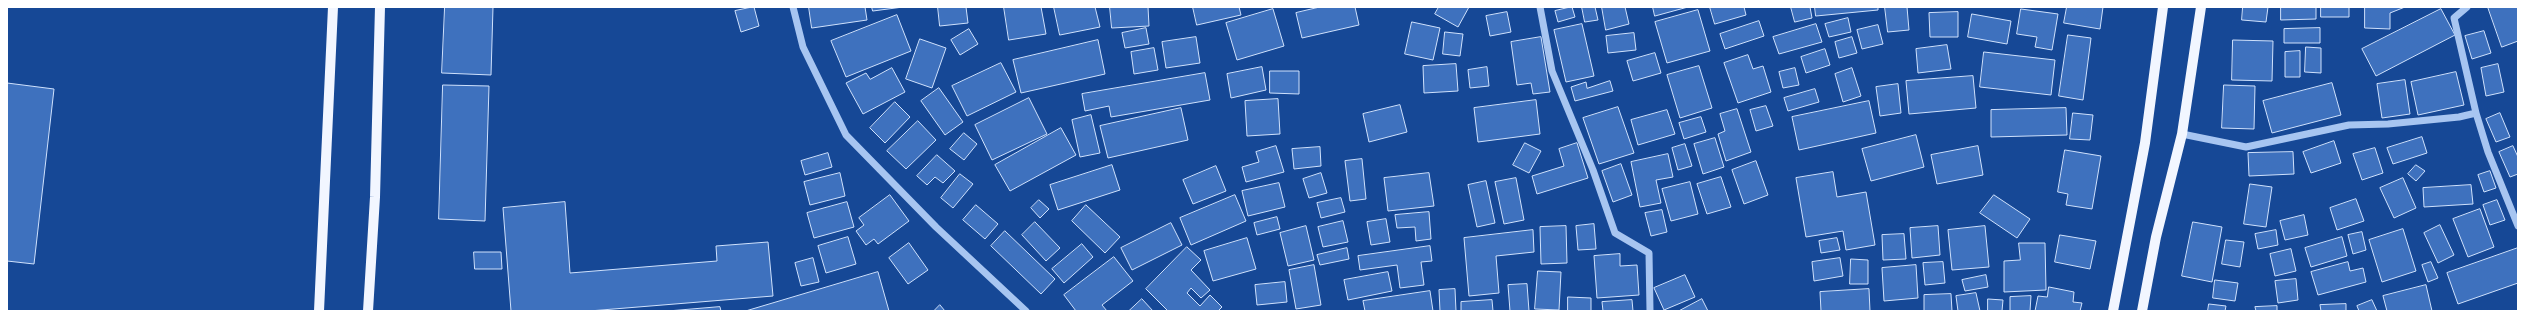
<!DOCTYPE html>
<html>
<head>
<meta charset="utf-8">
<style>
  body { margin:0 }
  #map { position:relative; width:2525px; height:318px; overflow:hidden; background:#164896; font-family:Barlow,sans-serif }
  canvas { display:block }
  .frame { position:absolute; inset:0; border:8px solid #fff; pointer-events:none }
</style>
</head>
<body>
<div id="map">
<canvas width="2525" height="318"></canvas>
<div class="frame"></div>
</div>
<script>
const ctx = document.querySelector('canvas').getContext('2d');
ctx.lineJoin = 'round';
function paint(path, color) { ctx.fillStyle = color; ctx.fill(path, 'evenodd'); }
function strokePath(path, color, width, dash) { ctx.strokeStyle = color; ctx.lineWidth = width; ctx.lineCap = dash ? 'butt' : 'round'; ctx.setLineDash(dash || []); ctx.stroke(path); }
const building = new Path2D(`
  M445,7H493L491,75L442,73Z
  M754,7L759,26L741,32L735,11Z
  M809,7H865L867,20L812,28Z
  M872,7H903L873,11Z
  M938,7H966L968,23L940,26Z
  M1004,7H1041L1046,34L1009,40Z
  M1054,7H1095L1100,27L1060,35Z
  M1110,7H1148L1149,26L1112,28Z
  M1193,7H1239L1241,15L1197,25Z
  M1320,7H1355L1359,25L1302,38L1296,13Z
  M1439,7H1469L1458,27L1435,14Z
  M1572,7L1575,17L1558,22L1555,11Z
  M1582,7H1595L1598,20L1585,22Z
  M1602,7H1625L1629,24L1606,30Z
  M1653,7H1688L1655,16Z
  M1710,7H1744L1746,15L1715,24Z
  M1791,7H1810L1812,18L1795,22Z
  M1815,7H1878V10L1816,16Z
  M1885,7H1907L1909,30L1888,32Z
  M2067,7H2103L2100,29L2064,23Z
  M2243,7H2268L2266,22L2242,20Z
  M2281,7H2316V19L2281,20Z
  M2321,7H2349V17H2321Z
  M2365,7H2405L2390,13V29L2365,28Z
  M2488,7H2518V41L2502,47Z
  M1273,9L1284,46L1237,60L1226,23Z
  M2021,9L2058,14L2052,50L2035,47L2037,37L2017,34Z
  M2441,9L2455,35L2376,76L2362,49Z
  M1698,10L1710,51L1667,63L1655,22Z
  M1507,12L1511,32L1490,36L1486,16Z
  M1958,12V37H1930L1929,13Z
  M1972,14L2011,21L2007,44L1968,37Z
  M897,15L911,51L846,77L831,41Z
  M1848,18L1851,32L1829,37L1825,24Z
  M1759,21L1764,36L1725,49L1720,34Z
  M1412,22L1440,28L1433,60L1405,54Z
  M1582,24L1594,76L1566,82L1554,30Z
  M1816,24L1822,42L1779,54L1773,37Z
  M1878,25L1883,44L1862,49L1857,30Z
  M1146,28L1149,44L1125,48L1122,33Z
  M2320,28V43H2284V29Z
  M969,29L978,44L960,55L951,40Z
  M2484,31L2491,53L2472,59L2465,36Z
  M1445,32L1463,34L1460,56L1443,54Z
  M1634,33L1636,50L1608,53L1606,36Z
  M2068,35L2091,38L2083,100L2059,96Z
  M1196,37L1200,63L1166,68L1162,42Z
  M1541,37L1550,92L1533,94L1531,83L1517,85L1511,42Z
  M1852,37L1857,53L1839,58L1835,42Z
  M920,39L946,48L932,88L906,79Z
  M1098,40L1105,74L1021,93L1013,60Z
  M2233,40L2273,41L2272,81L2232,80Z
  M1947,45L1951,69L1918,73L1916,49Z
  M2306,47L2321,48V73L2305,72Z
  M1154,48L1158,70L1134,74L1131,52Z
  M1825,49L1830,65L1806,73L1801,57Z
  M2300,51V77H2285V52Z
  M1984,52L2055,60L2051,95L1980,87Z
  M1655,53L1661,73L1633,81L1627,61Z
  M1748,55L1753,69L1763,66L1771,92L1738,103L1724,63Z
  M1001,63L1016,92L967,116L952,86Z
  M1456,64L1458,91L1424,93L1423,66Z
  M2498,64L2504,92L2486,96L2481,68Z
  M1699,66L1712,108L1680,118L1667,75Z
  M1262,67L1266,90L1231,98L1227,74Z
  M1487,67L1489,86L1470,88L1468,70Z
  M892,68L905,92L863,114L846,83L866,73L870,79Z
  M1795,68L1799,85L1783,88L1779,72Z
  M1852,68L1861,96L1843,102L1835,74Z
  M1270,71H1299V94L1270,93Z
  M2456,72L2464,105L2418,115L2411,82Z
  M1205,73L1210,100L1111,117L1109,106L1085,111L1082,94Z
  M1973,76L1976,108L1909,114L1906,81Z
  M2405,80L2410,114L2382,118L2377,84Z
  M1610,81L1613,91L1575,101L1571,87L1586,82L1587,88Z
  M7,83L54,89L34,264L7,261Z
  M2332,83L2341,115L2272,133L2263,101Z
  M1898,84L1901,113L1880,116L1876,87Z
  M443,85L489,86L485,221L439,219Z
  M2224,85L2255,86L2254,129L2222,128Z
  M939,88L963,122L945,135L921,101Z
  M1815,89L1819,102L1788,111L1784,98Z
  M1029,98L1047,134L992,160L975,125Z
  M1278,99L1280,134L1247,136L1245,101Z
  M1536,100L1540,134L1478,142L1474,108Z
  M1869,101L1876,133L1799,150L1792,117Z
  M895,102L910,117L885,143L870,128Z
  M1400,105L1407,132L1369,142L1363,114Z
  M1766,106L1773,126L1756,131L1750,110Z
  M1618,107L1634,153L1599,164L1583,118Z
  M1181,108L1188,140L1108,158L1100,126Z
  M2066,108L2067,135L1991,137V110Z
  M1737,109L1751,152L1726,161L1718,134L1725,131L1720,114Z
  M1667,110L1675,134L1638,145L1631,120Z
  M2073,113L2093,115L2090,140L2070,139Z
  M2500,113L2510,137L2496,142L2486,119Z
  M1091,115L1100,153L1080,157L1072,120Z
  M1701,117L1706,132L1684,139L1679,123Z
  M918,121L936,140L906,169L887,151Z
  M1061,128L1076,155L1010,191L995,165Z
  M964,133L977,144L964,160L950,149Z
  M1916,135L1924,167L1871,181L1862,149Z
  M2422,137L2427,153L2393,164L2387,148Z
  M1715,138L1724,167L1703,174L1694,144Z
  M2334,141L2341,163L2311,173L2303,152Z
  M1525,143L1541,151L1529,173L1513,165Z
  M1577,143L1588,178L1537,194L1532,176L1564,166L1559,149Z
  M1685,144L1692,166L1678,170L1672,148Z
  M1276,146L1284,172L1246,182L1242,167L1259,162L1256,152Z
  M1978,146L1983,175L1937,184L1931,155Z
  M2513,146L2518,157V174L2510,177L2499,152Z
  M1320,147L1321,166L1294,169L1292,149Z
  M2375,148L2383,173L2362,180L2353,154Z
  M2065,150L2101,156L2092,209L2066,205L2068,194L2058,192Z
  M2293,152L2294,174L2249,176L2248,153Z
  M828,153L832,167L805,175L801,161Z
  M1668,154L1673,177L1656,180L1661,203L1640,207L1631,162Z
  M937,155L955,171L943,183L935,177L927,185L917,176Z
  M1362,159L1366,199L1350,201L1345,161Z
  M1756,161L1768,195L1744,204L1732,170Z
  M1621,164L1632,195L1613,202L1602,171Z
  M1112,165L1120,190L1058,210L1050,185Z
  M2416,165L2425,171L2416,181L2408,174Z
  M1216,166L1226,191L1193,204L1183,180Z
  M2490,171L2496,188L2484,192L2478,175Z
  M1833,172L1837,197L1866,192L1875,245L1846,250L1843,231L1806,237L1796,178Z
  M840,173L845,196L810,205L804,182Z
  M1321,173L1327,193L1309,198L1303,179Z
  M1429,173L1434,206L1388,211L1384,178Z
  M960,174L973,184L953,208L941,198Z
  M1721,177L1731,207L1707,214L1697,184Z
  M1516,178L1524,220L1504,224L1495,182Z
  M2403,178L2416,208L2394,218L2380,188Z
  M1486,181L1495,223L1477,227L1468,185Z
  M1690,182L1698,214L1671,221L1662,189Z
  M1279,183L1285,207L1248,216L1242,191Z
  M2250,184L2272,187L2266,227L2244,224Z
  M2471,185L2473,204L2424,207L2423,188Z
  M890,195L909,221L878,244L874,239L866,245L856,231L864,225L859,218Z
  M1235,195L1246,221L1191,245L1180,218Z
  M1994,195L2030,219L2017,238L1980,213Z
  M1341,198L1345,212L1321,218L1317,203Z
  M2356,199L2364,221L2337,230L2330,208Z
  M1039,200L1049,209L1040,218L1031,208Z
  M2497,200L2505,220L2490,225L2483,205Z
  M565,202L570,273L717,261L716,246L768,242L773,296L589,311H511L503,208Z
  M847,202L854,227L814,238L807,213Z
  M976,205L998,224L985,239L963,220Z
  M1086,205L1120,237L1105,253L1072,221Z
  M2480,209L2494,247L2468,257L2453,219Z
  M1662,210L1667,232L1651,236L1645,213Z
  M1429,212L1431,239L1416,241L1415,227L1397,228L1395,215Z
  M2304,215L2308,235L2285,240L2280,221Z
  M1277,217L1280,229L1257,235L1254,223Z
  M1386,219L1390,242L1371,245L1367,222Z
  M1343,221L1348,242L1323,247L1318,227Z
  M1035,222L1060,248L1046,261L1022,235Z
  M2193,222L2222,227L2212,282L2182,276Z
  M1171,223L1182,245L1132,270L1121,248Z
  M1594,224L1596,249L1578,250L1576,226Z
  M2440,225L2454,255L2438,263L2424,233Z
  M1306,226L1314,260L1288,266L1280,233Z
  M1566,226L1567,263L1541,264L1540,227Z
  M1938,226L1940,255L1912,258L1910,228Z
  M1985,226L1989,267L1952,270L1948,230Z
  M2403,229L2416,271L2382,282L2369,240Z
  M1533,230L1534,252L1496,256L1499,293L1469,296L1464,238Z
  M2276,230L2278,245L2258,249L2255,234Z
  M1005,231L1055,279L1041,294L991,246Z
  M2362,232L2366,250L2353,254L2348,235Z
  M1904,234L1906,259L1883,260L1882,235Z
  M2060,235L2096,241L2090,269L2055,262Z
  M848,237L856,264L826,273L818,246Z
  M2342,237L2347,256L2311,267L2305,248Z
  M1247,238L1256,269L1213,281L1204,251Z
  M1837,238L1840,250L1821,253L1819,241Z
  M2226,240L2244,242L2240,267L2222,264Z
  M909,243L928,270L908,284L889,258Z
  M2019,243H2045L2046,290L2004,292V261L2020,260Z
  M1082,244L1093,257L1064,283L1052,269Z
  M1430,246L1432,261L1421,262L1424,285L1400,288L1397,265L1360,270L1358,256Z
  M1187,247L1201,260L1191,270L1210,290L1201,298L1191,288L1187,293L1200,306L1210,295L1222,307L1218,311H1168L1146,289Z
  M1347,248L1349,259L1320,265L1317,255Z
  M2518,248V283L2458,304L2447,273Z
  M2291,249L2296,271L2275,276L2270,254Z
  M474,252H501L502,269H475Z
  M1620,254V266L1637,265L1639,295L1597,298L1594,256Z
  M1114,257L1133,281L1102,305L1107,311H1076L1064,295Z
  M813,258L819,282L801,286L795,263Z
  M1840,258L1843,276L1814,281L1812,262Z
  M1851,259L1868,260V284H1850Z
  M1943,262L1945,283L1925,285L1923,263Z
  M2348,262L2350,271L2363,268L2366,282L2318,295L2311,272Z
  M2431,262L2438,278L2428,282L2422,265Z
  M1314,265L1321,305L1296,309L1289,270Z
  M1916,265L1918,298L1884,301L1882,268Z
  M1538,271L1561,272L1559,310L1535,309Z
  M878,272L889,311H746Z
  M1388,272L1392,291L1348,300L1344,280Z
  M1685,275L1695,297L1664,310L1654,288Z
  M1986,275L1988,287L1965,291L1962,280Z
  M2296,279L2298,300L2278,303L2275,281Z
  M2215,280L2238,283L2235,301L2213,298Z
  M1285,282L1287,302L1257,305L1255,285Z
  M1527,284L1529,311H1510L1508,285Z
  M2426,285L2432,311H2387L2383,296Z
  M2049,287L2074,292L2073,302L2082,303L2080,311H2035L2038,296L2047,297Z
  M1455,289L1456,311H1440L1439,290Z
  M1869,289L1870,311H1821L1820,292Z
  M1430,291L1433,311H1365L1363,301Z
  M1976,293L1980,311H1958L1956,296Z
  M1951,294L1952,311H1924V295Z
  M2031,296L2030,311H2010V297Z
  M1568,297L1591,298V311H1568Z
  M1142,299L1153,311H1129Z
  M1702,299L1708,311H1679Z
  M1988,299L2003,300L2002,311H1988Z
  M1492,300L1493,311H1461V302Z
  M1632,300L1633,311H1603L1602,302Z
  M2372,300L2377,311H2359L2357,306Z
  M2209,304L2226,306L2225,311H2208Z
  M2346,304V311H2321L2320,305Z
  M940,305L945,311H934Z
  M2277,306V311H2256L2255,307Z
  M720,307L721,311H668Z`);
paint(building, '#3e71be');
strokePath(building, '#cfe1fc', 1);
strokePath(new Path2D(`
  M793,7L803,47L846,135L936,227L1026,311
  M1540,7L1552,71L1593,170L1615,233L1649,253L1650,311
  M2467,7L2454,18L2476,113L2488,152L2518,226
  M2182,134L2246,147L2349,125L2388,124L2459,117L2476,113`), '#a7c5f1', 7);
strokePath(new Path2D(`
  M319,311L333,7
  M368,311L375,197L380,7
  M2113,311L2145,143L2163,7
  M2142,311L2156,237L2182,134L2201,7`), '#f2f6ff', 10);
</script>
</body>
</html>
